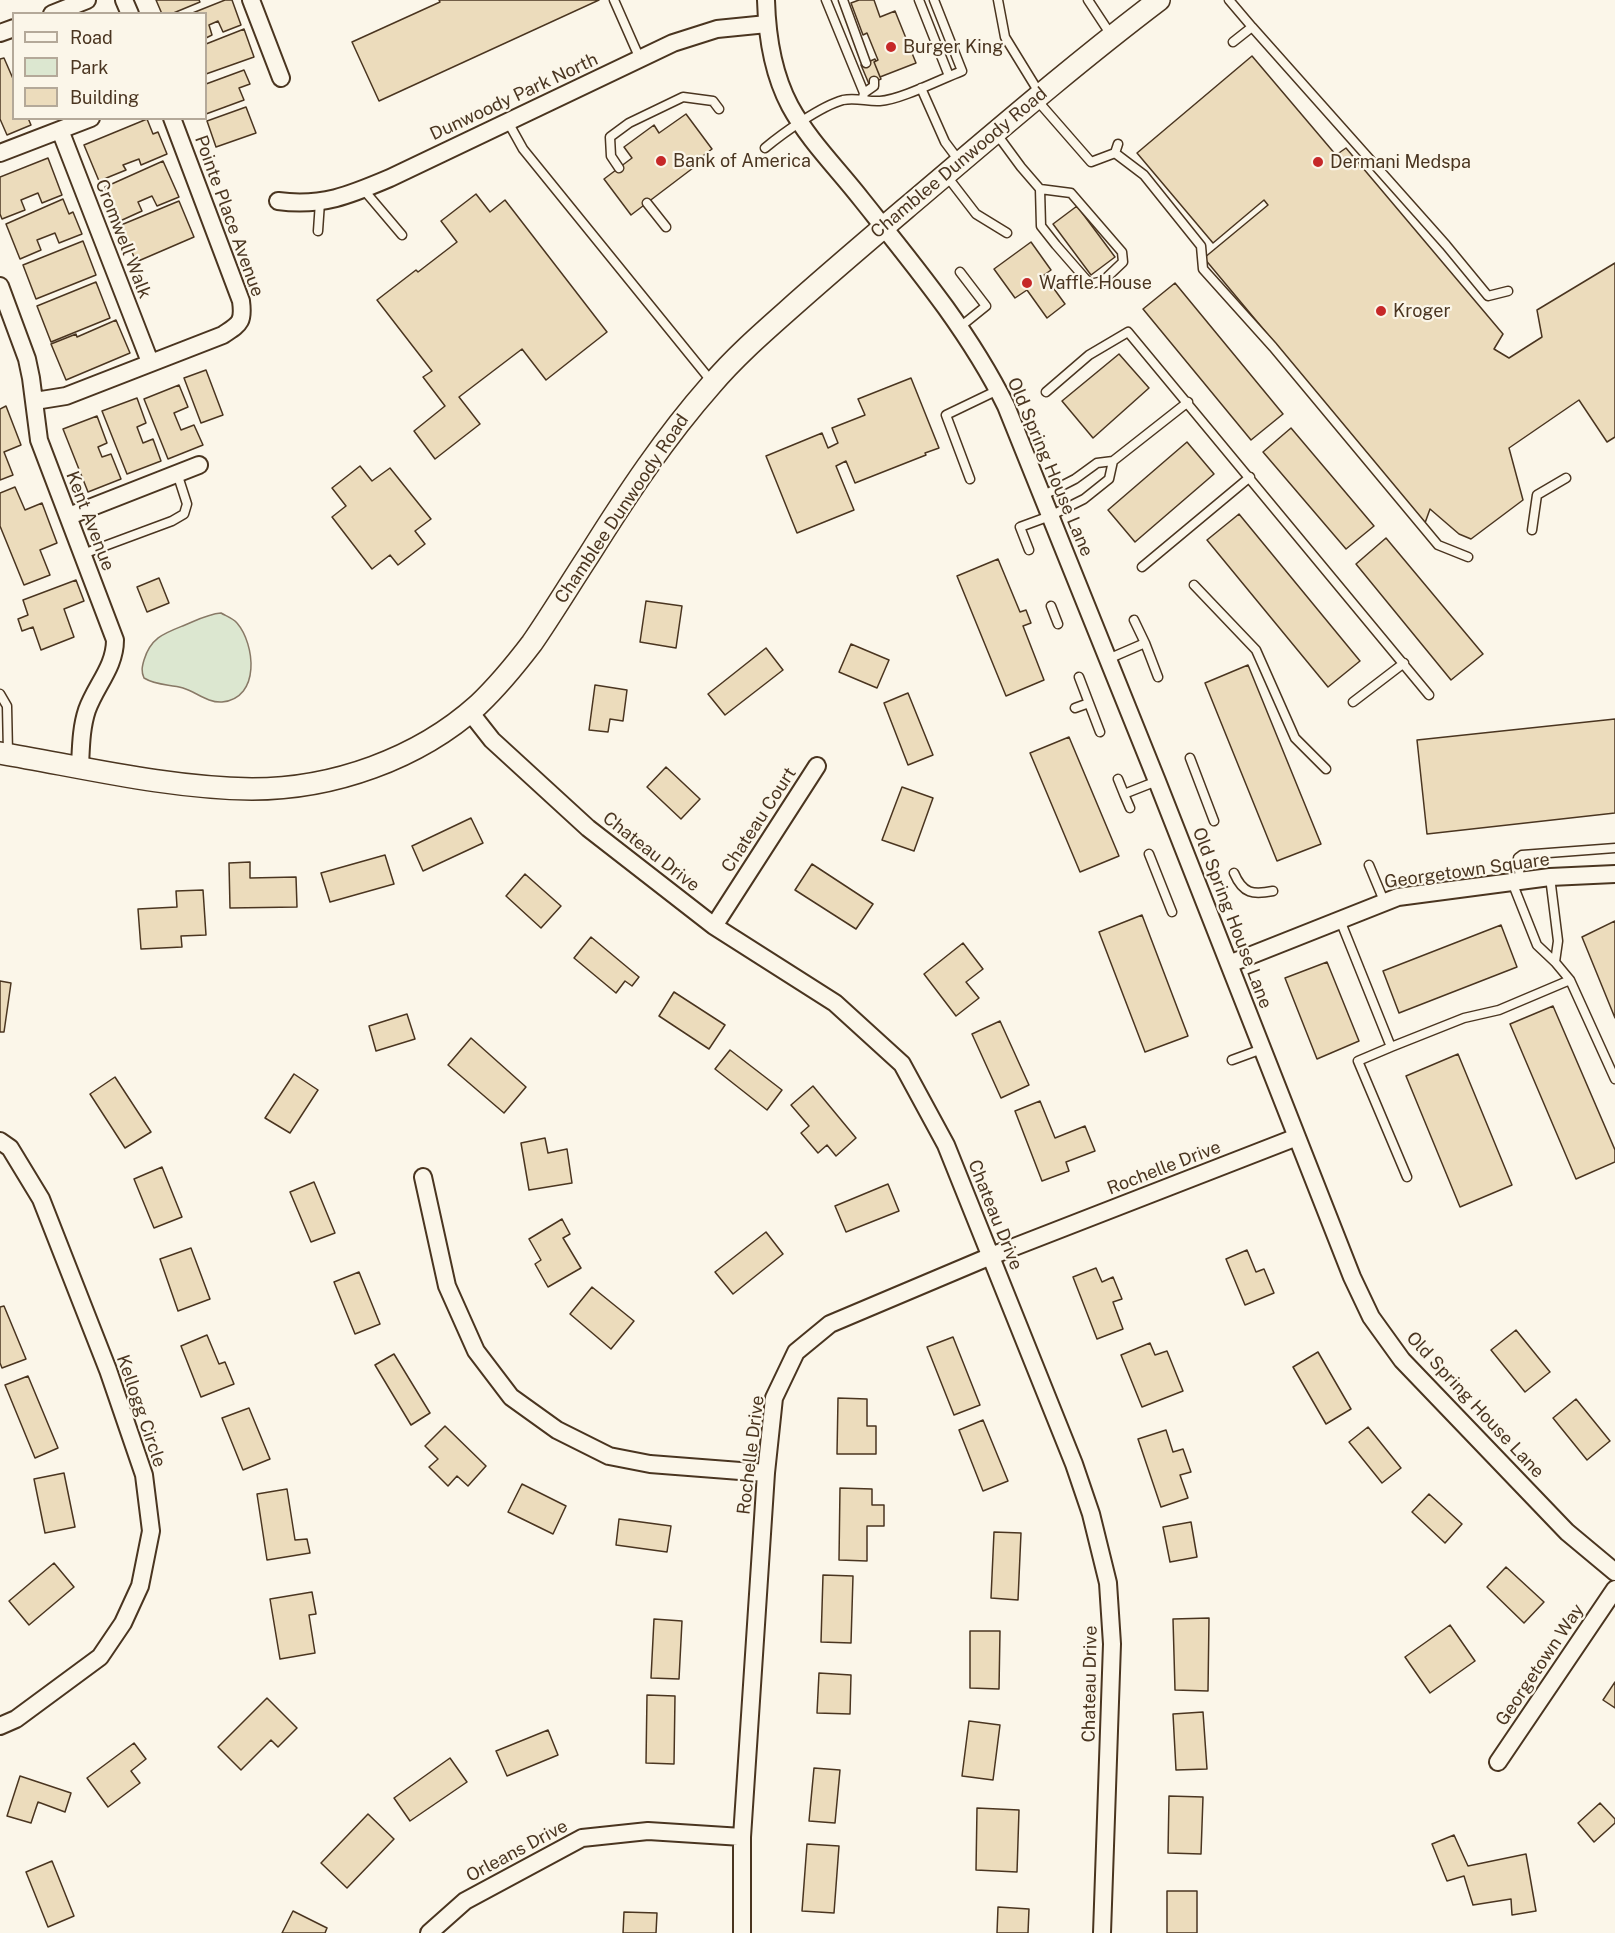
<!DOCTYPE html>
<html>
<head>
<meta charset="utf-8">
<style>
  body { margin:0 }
  #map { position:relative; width:1615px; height:1933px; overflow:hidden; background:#fbf6e9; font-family:"Public Sans",sans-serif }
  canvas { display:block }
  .legend { position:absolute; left:12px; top:12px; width:195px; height:108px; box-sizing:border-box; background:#fbf6e9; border:2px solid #b4a999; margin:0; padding:8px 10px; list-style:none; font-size:18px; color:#4a3520 }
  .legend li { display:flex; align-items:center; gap:12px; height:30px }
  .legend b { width:30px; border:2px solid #b4a999 }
</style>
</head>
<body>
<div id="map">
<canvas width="1615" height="1933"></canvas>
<ul class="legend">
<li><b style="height:8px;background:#fbf6e9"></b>Road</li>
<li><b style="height:16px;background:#dce7d0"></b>Park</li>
<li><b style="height:16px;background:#ecdcbc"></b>Building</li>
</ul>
</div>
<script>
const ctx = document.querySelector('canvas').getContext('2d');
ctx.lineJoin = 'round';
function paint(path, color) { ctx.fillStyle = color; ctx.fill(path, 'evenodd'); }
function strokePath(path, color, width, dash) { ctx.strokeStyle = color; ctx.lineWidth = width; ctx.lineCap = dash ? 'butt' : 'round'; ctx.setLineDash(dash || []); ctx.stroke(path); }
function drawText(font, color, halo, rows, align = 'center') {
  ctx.font = font + ' "Public Sans",sans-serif'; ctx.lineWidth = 4.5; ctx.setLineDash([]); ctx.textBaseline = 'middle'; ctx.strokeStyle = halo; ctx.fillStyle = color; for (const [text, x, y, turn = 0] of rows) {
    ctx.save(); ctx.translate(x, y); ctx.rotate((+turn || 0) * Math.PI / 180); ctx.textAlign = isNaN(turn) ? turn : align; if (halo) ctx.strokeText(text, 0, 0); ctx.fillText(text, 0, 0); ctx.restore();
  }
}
const green = new Path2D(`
  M221,613C226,616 233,618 237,623C255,644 261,698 222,702C208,703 196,692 183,688C169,684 157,686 144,678C141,671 142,667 144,660C151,637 165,633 185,625C197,620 208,614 221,613Z`);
paint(green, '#dce7d0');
strokePath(green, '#887966', 1.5);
const building = new Path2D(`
  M156,0H199L200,2L171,14H162Z
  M225,0H232L241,25L223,32L218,21L209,25L212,35L206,38V14H190Z
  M439,0H599L379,101L352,42L440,2Z
  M859,0H874L880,17L895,11L916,63L880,77L874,62L878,60L867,33L863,35L851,3Z
  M244,29L254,57L206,74V44Z
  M1252,56L1336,155L1346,148L1503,334L1494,349L1509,358L1542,337L1537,310L1615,263V437L1607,442L1579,400L1509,448L1523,500L1471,539L1459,534L1430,509L1425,523L1204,258L1268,205L1264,200L1213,243L1137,153Z
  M4,58L14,81V118H28L31,125L7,135L0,119V59Z
  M875,59L876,61L874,62L881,79L869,84L861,65Z
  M244,70L250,84L239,88L244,100L206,114V84Z
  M246,107L256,133L216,147L207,121Z
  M686,114L712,149L691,165L693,168L631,215L604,179L632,158L624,147L654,125L659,133Z
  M147,119L153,134L158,132L167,154L141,165L139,159L123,165L126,170L99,181L84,145Z
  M48,158L62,195L42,203L38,193L21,200L25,210L2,219L0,214V177Z
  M163,161L179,197L157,206L152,196L138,202L142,211L120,221L105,187Z
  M476,194L490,212L505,200L607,332L546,380L522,349L459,397L480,424L435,459L414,431L445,406L423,377L432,371L377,300L416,270L418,272L457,242L441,221Z
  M63,199L69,214L73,212L82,234L59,243L55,233L37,240L41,250L20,259L6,224Z
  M179,201L194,237L136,262L121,225Z
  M1077,206L1115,257L1091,275L1053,224Z
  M83,241L96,275L36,299L23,265Z
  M1031,242L1051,270L1044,275L1065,304L1047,318L1027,290L1015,298L994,269Z
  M96,282L110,318L51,342L37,306Z
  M1175,283L1283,414L1251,440L1143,309Z
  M116,320L130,353L66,380L51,344L76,334L77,337Z
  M1119,354L1149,388L1093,438L1062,401Z
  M206,370L223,415L201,423L184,378Z
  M911,378L939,448L925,453L926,455L855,483L846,461L836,466L854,510L797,533L766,456L822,433L828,448L838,443L832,428L865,415L858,399Z
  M179,385L188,407L174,413L181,430L194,425L203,445L168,459L144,399Z
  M137,398L146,423L137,427L143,443L153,439L161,461L127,474L102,411Z
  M6,406L21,445L4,452L13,475L0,480V409Z
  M97,416L107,443L98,447L102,457L111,454L121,479L88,492L63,429Z
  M1291,428L1374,526L1346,549L1263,452Z
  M1187,442L1214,474L1135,542L1108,510Z
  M360,466L372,481L390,468L431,519L415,531L425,544L398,565L390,555L372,569L332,517L346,506L332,488Z
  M15,487L25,510L42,503L57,543L40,550L50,575L24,585L0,526V493Z
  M1239,514L1360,661L1328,687L1207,540Z
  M1386,538L1483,654L1451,680L1356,564Z
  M998,559L1020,612L1026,610L1031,623L1023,626L1044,680L1006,696L957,576Z
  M159,578L169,603L147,612L137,587Z
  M76,580L84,601L64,609L74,637L41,650L33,627L22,631L18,619L28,615L23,600Z
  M646,601L682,606L676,648L640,642Z
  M851,644L889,660L877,688L839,672Z
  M766,648L783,670L725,715L708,694Z
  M1248,665L1321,844L1277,861L1205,683Z
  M595,685L627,690L623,721L610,719L608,732L589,730Z
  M908,693L933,755L908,765L884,703Z
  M1615,719V813L1427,834L1417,740Z
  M1069,737L1119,856L1080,872L1030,753Z
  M666,767L700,799L681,819L647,787Z
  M902,787L933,798L914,851L882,840Z
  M471,818L483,843L423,871L412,846Z
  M385,855L394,884L330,902L321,873Z
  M250,862V878L296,877L297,907L230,908L229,863Z
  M812,864L873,904L856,929L795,890Z
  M525,874L561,906L541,928L506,896Z
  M203,890L206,935L181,936L182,947L141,949L138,909L177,907L176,891Z
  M1142,915L1188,1036L1145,1052L1099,932Z
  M1615,921V1018L1582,937Z
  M1501,925L1517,967L1399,1013L1383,971Z
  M591,937L639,977L632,986L625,981L616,993L574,958Z
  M963,943L983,969L966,982L979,998L956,1016L924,974Z
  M1327,962L1359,1041L1317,1059L1285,978Z
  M0,981L11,983L4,1032H0Z
  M674,992L725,1025L709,1049L659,1016Z
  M1553,1006L1615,1150V1162L1576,1179L1510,1024Z
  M407,1014L415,1039L376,1051L369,1026Z
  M1000,1021L1029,1085L1001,1098L972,1034Z
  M471,1038L526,1087L504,1113L448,1065Z
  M730,1050L782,1090L767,1110L715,1069Z
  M1458,1054L1512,1185L1460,1207L1406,1076Z
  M294,1074L318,1090L290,1133L265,1118Z
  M115,1077L151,1132L125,1148L90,1094Z
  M813,1086L856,1138L836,1156L827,1145L818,1153L801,1133L809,1126L791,1105Z
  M1040,1101L1055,1138L1085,1126L1095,1151L1066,1162L1069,1171L1042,1181L1015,1111Z
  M545,1138L548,1153L567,1149L572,1183L529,1190L521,1143Z
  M162,1167L182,1217L154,1228L134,1179Z
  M314,1182L335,1233L311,1242L290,1192Z
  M888,1184L899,1211L846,1232L835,1206Z
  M562,1219L570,1234L563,1238L581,1268L548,1287L535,1264L541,1260L529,1239Z
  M766,1232L783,1254L733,1294L715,1272Z
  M191,1248L210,1299L178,1311L160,1259Z
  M1247,1250L1256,1272L1264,1269L1274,1293L1245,1305L1226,1259Z
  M1096,1268L1102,1282L1113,1277L1122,1299L1113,1302L1123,1329L1097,1339L1073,1277Z
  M359,1272L380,1324L355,1334L334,1282Z
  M592,1287L634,1321L611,1349L570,1314Z
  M4,1306L26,1359L2,1368L0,1363V1307Z
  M1516,1330L1550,1372L1525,1392L1491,1350Z
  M207,1335L219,1364L225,1362L234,1384L201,1397L181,1346Z
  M953,1337L980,1405L954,1415L927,1347Z
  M1150,1343L1155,1355L1167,1351L1183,1391L1142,1407L1121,1355Z
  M1318,1352L1351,1409L1326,1424L1293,1367Z
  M394,1354L430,1413L411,1425L375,1365Z
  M28,1376L58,1448L35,1458L5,1385Z
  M838,1398L867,1399V1426H876V1454H837Z
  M1576,1399L1610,1441L1587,1460L1553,1418Z
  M249,1408L270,1459L243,1470L222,1418Z
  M983,1420L1008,1481L983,1491L959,1430Z
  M445,1426L486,1466L468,1486L457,1476L448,1486L429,1467L438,1459L425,1446Z
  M1368,1427L1401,1468L1382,1483L1349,1442Z
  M1166,1430L1173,1452L1183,1449L1191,1472L1180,1475L1188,1498L1161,1507L1138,1439Z
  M64,1473L75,1527L45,1533L34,1479Z
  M522,1484L566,1506L553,1534L508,1512Z
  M840,1488L872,1489V1505H884V1526H867V1561L839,1560Z
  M287,1489L295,1540L307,1539L310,1553L267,1560L257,1494Z
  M1429,1494L1462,1524L1445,1543L1412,1512Z
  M619,1519L671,1526L667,1552L616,1545Z
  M1191,1522L1197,1557L1170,1562L1163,1527Z
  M994,1532L1021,1533L1018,1600L991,1598Z
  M54,1563L74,1587L29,1625L9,1601Z
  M1506,1567L1544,1602L1524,1623L1487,1587Z
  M823,1575L853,1576L851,1643L821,1642Z
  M312,1592L316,1614L309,1615L315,1653L280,1659L270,1599Z
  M1209,1618L1208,1691L1175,1690L1173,1619Z
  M654,1619L682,1621L679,1679L651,1678Z
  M1450,1625L1475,1661L1430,1693L1405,1657Z
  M970,1631H1000L999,1689L970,1688Z
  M819,1673L851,1675L850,1714L817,1713Z
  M1615,1682V1708L1603,1700Z
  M647,1695L675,1696L674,1764L646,1763Z
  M267,1698L297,1728L278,1747L271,1740L241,1770L218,1747Z
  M1203,1712L1207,1769L1176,1770L1173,1714Z
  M969,1721L1000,1725L993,1780L962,1776Z
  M548,1730L558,1755L507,1776L496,1751Z
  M134,1743L146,1759L131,1771L140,1783L108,1807L87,1778Z
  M450,1758L467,1782L410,1821L394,1798Z
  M814,1768L840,1770L835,1823L809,1821Z
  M20,1776L71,1793L65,1812L38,1802L31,1823L7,1816Z
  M1169,1796L1203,1797L1201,1854L1168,1853Z
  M1600,1803L1615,1819V1823L1594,1842L1578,1823Z
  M977,1808L1019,1810L1017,1872L976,1870Z
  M368,1814L394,1839L347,1888L321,1863Z
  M1454,1835L1468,1866L1526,1854L1536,1911L1512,1915L1511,1899L1473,1905L1464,1876L1447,1881L1432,1844Z
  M807,1844L839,1846L834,1913L802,1911Z
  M52,1861L74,1916L48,1927L26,1872Z
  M1167,1891H1197V1933H1167Z
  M998,1907L1029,1909L1028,1933H997Z
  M293,1911L327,1928L325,1933H282Z
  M624,1912L657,1913L656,1933H623Z`);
paint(building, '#ecdcbc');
strokePath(building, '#4a3520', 1.5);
const service = new Path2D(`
  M614,0L640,59
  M826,0L864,93L863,98
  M843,0L866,63
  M919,0L949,76
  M998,0L1005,37L1040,94
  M1088,0L1111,35
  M1229,0L1252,27L1233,42
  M1252,27L1446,245L1488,296L1508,291
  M921,88L945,142L960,162
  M864,93L874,86V81
  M1036,99L1091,162L1115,153L1118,144
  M508,122L523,149L712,382
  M996,133L1021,167L1040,189L1041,226L1056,245L1090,284L1103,281L1123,262L1122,252L1071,193L1040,189
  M765,148C783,133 821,106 843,100C856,97 868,102 880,101C900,100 941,79 962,71L934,0
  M1115,153L1144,175L1201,246L1203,269L1273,347L1438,545L1468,557
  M619,168L611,156L610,137L629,123L683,97L713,101L719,109
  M946,175L976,214L1007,233
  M363,189L402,235
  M647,203L666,227
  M318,231L320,202
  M960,327L986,306L960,272
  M1046,392L1089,355L1128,332L1429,695
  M970,479L946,415L998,390
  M1042,496L1075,479L1097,463L1113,461L1188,402
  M1532,530L1537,495L1566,478
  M1029,550L1020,527L1050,516L1084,499L1109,479L1113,461
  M83,554L172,521L184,514L187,504L177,473
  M1142,567L1250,477
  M1194,585L1256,650L1295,738L1326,769
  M1051,606L1058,624
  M1134,620L1145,643
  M1108,659L1145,643L1158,677
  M1079,677L1100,732
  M0,694L7,706L8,753
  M1353,702L1404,663
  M1075,708L1089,703
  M1190,758L1214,821
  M1118,779L1124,794L1157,781
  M1124,794L1130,808
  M1149,854L1172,912
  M1369,865L1384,901
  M1234,873C1243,894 1253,895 1273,891
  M1520,881L1518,858L1522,855L1615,848
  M1512,882L1537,945L1555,962L1558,941L1550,877
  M1340,920L1391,1047L1358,1061L1407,1177
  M1555,962L1570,980L1615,1079
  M1391,1047L1464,1018L1499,1010L1570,980
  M1232,1060L1262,1049`);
const minor = new Path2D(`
  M124,0L130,14
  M251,0L281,78
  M766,0C767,36 773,74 790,106C809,141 838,169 862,200C914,265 969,331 1006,406L1157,781L1352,1277L1371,1317L1402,1360L1567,1532L1615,1572
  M52,14L87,0
  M0,33L14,28
  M60,130L150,362
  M0,153L91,118
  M278,201C322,207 350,195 390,178L673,43L717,29L767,24
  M0,286L27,359L31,378L39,440L115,640C115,667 96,685 87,710C81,728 81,747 80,766
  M35,401L66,396L223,335C239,324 244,323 241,301L172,118
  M69,516L199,465
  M470,712L492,740L588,828L714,926L835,1003L902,1064L946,1145L1074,1464L1091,1514L1108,1583L1112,1644L1102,1933
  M714,926L817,766
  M1229,964L1398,897L1550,877L1615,874
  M0,1141L10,1148L41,1199L108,1370L144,1475L151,1531L140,1586L123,1623L100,1657L16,1719L0,1726
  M423,1177L447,1286L476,1351L511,1397L557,1430L609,1456L650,1464L766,1473
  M1498,1762L1615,1589
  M429,1933L465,1901L582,1838L648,1831L742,1837
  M742,1933V1837L766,1473L774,1398L796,1352L830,1324L991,1256L1297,1137`);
const tertiary = new Path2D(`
  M0,753C82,767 167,788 252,789C333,789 418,759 478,705C498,686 516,664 532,643C552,614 570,584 589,555C626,496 665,437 711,385C734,358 760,335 786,312C825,277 865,243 905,209C989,138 1072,66 1159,0`);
strokePath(service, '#4a3520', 11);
strokePath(minor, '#4a3520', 20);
strokePath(tertiary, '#4a3520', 24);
strokePath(service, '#fbf6e9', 8);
strokePath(minor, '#fbf6e9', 16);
strokePath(tertiary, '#fbf6e9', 21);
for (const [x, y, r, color] of [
  [891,47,6,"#c62828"],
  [661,161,6,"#c62828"],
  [1318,162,6,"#c62828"],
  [1027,283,6,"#c62828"],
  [1381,311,6,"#c62828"]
]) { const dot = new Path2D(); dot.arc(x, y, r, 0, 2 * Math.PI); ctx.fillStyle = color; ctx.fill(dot); strokePath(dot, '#fbf6e9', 2); }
drawText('18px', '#4a3520', '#fbf6e9', [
  ["Burger King",903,47],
  ["Bank of America",673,161],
  ["Dermani Medspa",1330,162],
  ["Waffle House",1039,283],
  ["Kroger",1393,311]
], 'left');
drawText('18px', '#4a3520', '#fbf6e9', [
  ["Dunwoody Park North",514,97,-25],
  ["Chamblee Dunwoody Road",959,163,-40],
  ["Pointe Place Avenue",229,216,70],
  ["Cromwell Walk",123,239,69],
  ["Old Spring House Lane",1050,467,67],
  ["Chamblee Dunwoody Road",622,509,-56],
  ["Kent Avenue",90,521,69],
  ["Chateau Court",759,820,-57],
  ["Chateau Drive",651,852,38],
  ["Georgetown Square",1467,871,-8],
  ["Old Spring House Lane",1232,918,69],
  ["Rochelle Drive",1164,1168,-21],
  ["Chateau Drive",995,1215,68],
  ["Old Spring House Lane",1475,1405,47],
  ["Kellogg Circle",141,1411,71],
  ["Rochelle Drive",751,1455,-83],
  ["Georgetown Way",1540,1665,-56],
  ["Chateau Drive",1090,1684,-89],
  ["Orleans Drive",517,1851,-28]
]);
</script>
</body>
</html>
